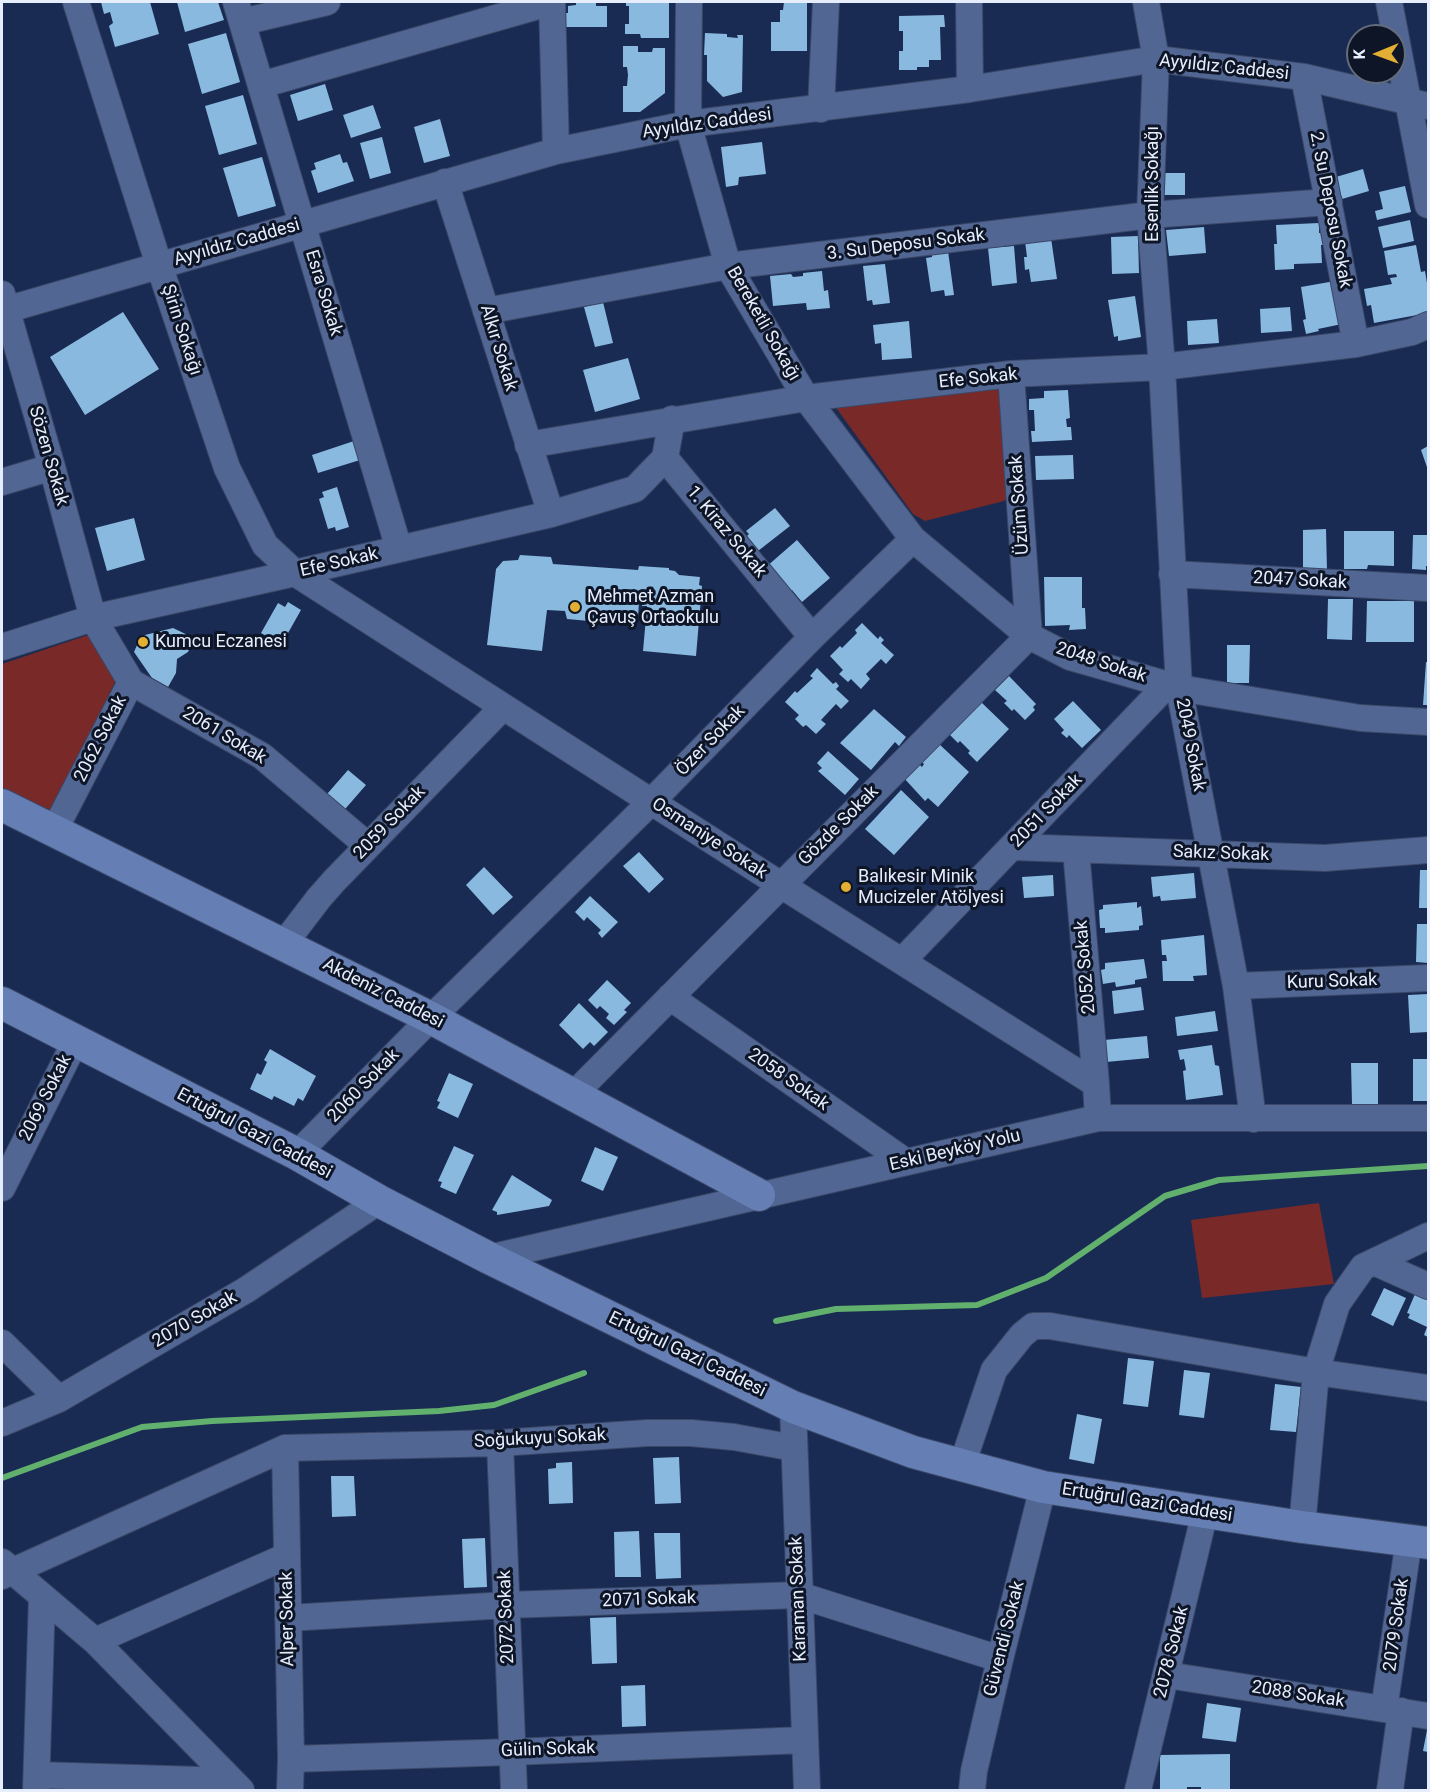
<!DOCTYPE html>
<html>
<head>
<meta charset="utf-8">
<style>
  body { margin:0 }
  #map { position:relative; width:1430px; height:1792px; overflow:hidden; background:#192b52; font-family:Roboto,sans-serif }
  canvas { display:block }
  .frame { position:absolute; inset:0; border:3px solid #e6eefd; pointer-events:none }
  .north { position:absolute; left:1346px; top:24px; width:60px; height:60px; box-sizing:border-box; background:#0d1526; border:2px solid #646c7c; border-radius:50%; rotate:269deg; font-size:16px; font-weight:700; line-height:24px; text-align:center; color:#e6eefd }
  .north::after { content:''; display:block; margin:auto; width:21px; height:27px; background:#e3ae34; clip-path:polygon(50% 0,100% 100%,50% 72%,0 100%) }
</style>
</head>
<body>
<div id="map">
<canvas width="1430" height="1792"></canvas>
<div class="frame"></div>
<div class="north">K</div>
</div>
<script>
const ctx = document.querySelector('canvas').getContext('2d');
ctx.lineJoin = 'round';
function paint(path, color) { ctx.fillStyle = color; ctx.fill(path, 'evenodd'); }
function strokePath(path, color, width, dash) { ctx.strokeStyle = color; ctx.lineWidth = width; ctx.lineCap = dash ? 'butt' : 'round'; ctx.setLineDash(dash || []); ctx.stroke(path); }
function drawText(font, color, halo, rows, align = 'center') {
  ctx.font = font + ' Roboto,sans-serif'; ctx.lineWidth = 6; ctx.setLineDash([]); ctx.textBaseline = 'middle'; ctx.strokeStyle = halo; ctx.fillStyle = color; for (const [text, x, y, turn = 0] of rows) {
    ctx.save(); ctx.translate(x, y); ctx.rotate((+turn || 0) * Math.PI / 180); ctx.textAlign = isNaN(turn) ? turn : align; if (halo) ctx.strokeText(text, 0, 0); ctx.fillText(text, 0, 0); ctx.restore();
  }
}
paint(new Path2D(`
  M1000,384L1011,495L1004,501L925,521L913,514L837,409L841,403Z
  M88,635L92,637L115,682L53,809L47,811L2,787V664Z
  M1319,1203L1334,1284L1202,1298L1191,1220Z`), '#7a2929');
strokePath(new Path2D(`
  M776,1321L836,1309L977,1305L1046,1278L1165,1196L1219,1180L1428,1166
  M2,1478L142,1427L212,1421L439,1411L494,1405L584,1373`), '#62b06e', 6);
paint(new Path2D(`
  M101,2H150L159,34L115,47L109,26L113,23L110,12L104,14Z
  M177,2H218L224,20L185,32Z
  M576,2H596V6H607V27H566L565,13H568V6L576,5Z
  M626,2H669V38H641L640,34H625V24H629V6H626Z
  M784,2H807V51H771V22H780V10H783Z
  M944,15L945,27H940L941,60H929V67H917V70H899V51H903V31H899V16Z
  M226,33L240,82L202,94L188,44Z
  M705,33L727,34V37L738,38L737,35H743L742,92L723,97L707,81V55H704Z
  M623,46H638V52H652L653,48H665V93L640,112H623V86H627L628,75L627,67H623Z
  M325,84L333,110L298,121L290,95Z
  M243,95L257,144L219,155L205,106Z
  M373,105L381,128L351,138L343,115Z
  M440,119L450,156L424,163L414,127Z
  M382,137L391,173L370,179L360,143Z
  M762,142L766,174L739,177L738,185L726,187L721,147Z
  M340,154L343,163L347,162L354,181L318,193L311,171L316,169L314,163Z
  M262,157L276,206L238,217L223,168Z
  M1363,169L1369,191L1342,199L1336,177Z
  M1158,173H1185V195H1158Z
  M1405,186L1411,212L1377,220L1375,211L1383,209L1379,192Z
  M1410,220L1414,241L1383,248L1378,227Z
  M1319,223V233H1323L1324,245H1321L1322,263L1294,264V269L1275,270L1274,244H1277L1276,225Z
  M1204,227L1206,253L1169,256L1166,230Z
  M1138,236L1139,273L1112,274L1111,237Z
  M1051,238L1057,279L1031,282L1029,269L1025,270L1024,257H1027L1025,241Z
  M1416,245L1421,272L1425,271L1428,289V313L1374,323L1371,305L1367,306L1364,289L1392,284L1390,278L1397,277L1396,274L1388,275L1384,251Z
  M1014,246L1017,283L992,286L988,248Z
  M948,251L954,295L945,296L944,290L931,292L926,258L932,257V253Z
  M885,264L890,303L873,305L872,300L867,301L863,266Z
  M822,271L824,291L828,290L830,308L807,310L806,303L773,306L770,276L791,274L793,277L803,276V273Z
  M1335,281L1342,324L1318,329L1319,331L1306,334L1303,320L1306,319L1301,287Z
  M1135,296L1141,337L1118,341V336L1114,337L1108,300Z
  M603,302L613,343L595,347L584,307Z
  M1290,307L1292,331L1261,333L1260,309Z
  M123,312L159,369L85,415L50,357Z
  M1217,319L1219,343L1188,345L1187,321Z
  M909,321L912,358L882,360L881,343L875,344L873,325Z
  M628,358L640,399L595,412L583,370Z
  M1068,390L1070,418L1066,419L1067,427H1071L1072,440L1032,442L1031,431H1035L1034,410H1029V399L1044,398V391Z
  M354,441L360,460L318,473L312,455Z
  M1428,446V470L1421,450Z
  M1073,455L1074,479L1036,480L1035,456Z
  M337,487L349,527L336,531L335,527L328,529L319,499L324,497L322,492Z
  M775,508L790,526L758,551L747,536L749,534L746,531Z
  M134,518L145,560L107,571L95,528Z
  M1326,529L1327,570H1303V530Z
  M1344,531H1394V566L1368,565L1367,569H1344Z
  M1413,535H1428V566H1426V570L1412,569Z
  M797,540L830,578L802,602L792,590L789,593L783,585L785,584L779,577L766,567Z
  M520,555L551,557L553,564L638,570L639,566L669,568V570L675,571L679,575L700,577L699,585L702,586L696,656L643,651L647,606H642V602H639L638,617L623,615L622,624L567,619L565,611L547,610L542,651L487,645L496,569L503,561L518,560Z
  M1044,577H1082V608H1085L1086,629L1069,630L1070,625L1045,626Z
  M1328,599H1353L1352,640L1327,639Z
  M1367,601H1414V642H1366Z
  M288,602L301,610L279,649L265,641L268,637L261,633L278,603L285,607Z
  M862,623L878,639L880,636L884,640L881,643L894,655L886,664L881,659L866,674L870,679L861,689L851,679L848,682L839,674L843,670L830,656L840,646L842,648L857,633L855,630Z
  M173,628L194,638L188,652L177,659L176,673L168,687L152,678L134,652L141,636Z
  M1227,645H1250L1249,683H1227Z
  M1426,662H1428V705H1423Z
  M817,668L833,684L836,682L839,686L836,689L849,701L841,709L836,704L821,720L826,724L816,734L806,725L803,727L795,719L799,715L785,702L795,691L797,693L813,678L810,676Z
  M1009,676L1036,704L1033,707L1035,710L1025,720L1014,709L1012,711L1004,703L1007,701L995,690Z
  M1073,701L1101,730L1082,748L1069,735L1067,738L1061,733L1064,730L1054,719Z
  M981,702L1009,729L977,762L968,753L970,751L960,741L958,743L950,735Z
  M874,709L906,737L899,746L895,742L871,770L840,743Z
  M938,743L969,772L938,807L928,798L925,801L903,777L917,762L922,767L924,764L921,761Z
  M828,751L859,779L845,795L818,771L822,768L817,763Z
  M348,770L366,785L339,816L321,801Z
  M901,790L929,817L894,855L865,829Z
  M639,852L664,879L649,893L623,866Z
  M484,867L513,897L493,915L466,885Z
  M1420,870H1428V908H1419Z
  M1194,873L1196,898L1161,901L1160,896L1153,897L1151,877Z
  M1053,875L1054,896L1024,898L1022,877Z
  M590,896L618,922L602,938L598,933L601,930L587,917L584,921L575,912Z
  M1137,902V908L1141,906L1143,925L1139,926V930L1105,933V928H1100L1099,910L1103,909V905Z
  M1417,924H1428V963L1416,962Z
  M1204,935L1207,975L1193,976L1194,981H1163L1162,961H1167L1166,955H1162L1161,940Z
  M1144,959L1147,978L1135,980V984L1116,987L1115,982L1103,984L1101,970L1105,969V963Z
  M607,980L631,1003L624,1010L627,1012L614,1025L606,1018L609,1014L600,1006L597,1009L588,1000Z
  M1141,987L1144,1010L1114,1014L1112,991Z
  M1428,994V1032L1410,1033L1408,995Z
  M579,1003L608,1032L594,1046L590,1042L583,1049L559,1025Z
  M1215,1011L1218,1031L1177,1036L1175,1017Z
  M1147,1036L1149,1058L1106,1062L1104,1040Z
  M1212,1045L1215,1065L1219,1066L1223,1095L1186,1100L1183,1071L1186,1070L1184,1059L1180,1060L1178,1050Z
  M270,1049L316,1076L303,1101L298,1098L294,1106L274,1096L272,1100L250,1089L257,1073L261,1075L267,1062L264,1060Z
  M1413,1059H1428V1101H1413Z
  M1351,1063H1378V1104H1352Z
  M449,1073L473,1084L458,1118L437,1108L440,1102L437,1101Z
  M454,1146L474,1155L456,1194L440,1187L442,1182L438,1181Z
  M595,1147L618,1157L603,1191L581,1181Z
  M512,1175L552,1200L549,1206L497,1215V1212L492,1210Z
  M1384,1288L1406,1298L1393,1326L1371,1315Z
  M1415,1294L1428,1300V1337L1424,1335L1427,1327L1408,1318L1410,1314L1407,1313Z
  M1128,1358L1154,1361L1148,1407L1123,1404Z
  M1184,1370L1210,1373L1204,1418L1179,1415Z
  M1275,1384L1301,1387L1296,1432L1270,1430Z
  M1077,1414L1102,1419L1094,1464L1069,1459Z
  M679,1457L681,1503L655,1504L653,1458Z
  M572,1462L573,1503L549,1504L548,1469L556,1468V1463Z
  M331,1476H354L356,1516L332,1517Z
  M639,1531L641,1577H615L614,1532Z
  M654,1533H680L681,1578L656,1579Z
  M485,1538L487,1587L464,1588L462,1539Z
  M616,1617L617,1663L592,1664L590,1618Z
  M645,1685L646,1726L622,1727L621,1686Z
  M1207,1703L1241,1708L1236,1742L1202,1738Z
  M1427,1730H1428V1752L1423,1751Z
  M1230,1754V1790H1201V1787H1187V1790H1160V1755Z`), '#8ab9e0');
const minor = new Path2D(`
  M76,2L159,265L227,468L265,545L295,573L781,885L1096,1084L1098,1118
  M236,2L399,549
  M689,2L688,124L728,266L806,398L913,539L1029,636L1070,657L1179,688L1360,718L1428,722
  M969,2L970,89
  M1146,2L1156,59L1150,215L1162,367L1179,688L1236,986L1253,1119
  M1389,2L1428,205
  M242,22L327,2
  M1304,77L1356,344
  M261,85L552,2L556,151
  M821,109L826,2
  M445,182L551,514
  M2,294L52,467L93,618L131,682L54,831
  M2,311L556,151L688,124L970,89L1156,59L1304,77L1428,106
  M486,311L728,266L1150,215L1329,202
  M672,419L665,458L812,637
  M528,445L806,398L1011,374L1162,367L1356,344L1412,332L1428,325
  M2,482L52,467
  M1172,574L1428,588
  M2,647L93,618L295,573L551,514L635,489L665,458
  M131,682L262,756L367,845
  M1013,847L1325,858L1428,850
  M1076,850L1096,1084
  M283,945L319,898L334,881L503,707
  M902,961L1167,685
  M1236,986L1428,978
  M670,997L906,1162
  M574,1094L1029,636L1011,374
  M297,1154L431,1018L652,801L812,637L913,539
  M2,1188L75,1042
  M489,1258L1098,1118H1428
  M1374,1262L1428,1286
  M2,1343L59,1399
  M793,1407L807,1790
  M2,1423L59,1399L246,1290L379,1201
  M500,1443L514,1790
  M285,1448L291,1759L290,1790
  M962,1465L994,1370L1022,1335L1033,1326H1050L1316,1372L1428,1388
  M1302,1527L1316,1372L1337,1304L1363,1267L1428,1236
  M2,1562L95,1641L241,1790
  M2,1576L285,1448L500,1443L647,1433H691L734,1437L794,1448
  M288,1618L507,1605L799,1595L1000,1659
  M95,1641L287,1556
  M1167,1675L1428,1716
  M1384,1709L1409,1540
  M291,1759L512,1752L804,1740
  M37,1775L232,1781
  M36,1790L42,1597
  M972,1790L974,1771L1000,1659L1043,1487
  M1138,1790L1205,1512
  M1390,1790L1401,1711`);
const major = new Path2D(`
  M2,805L431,1018L759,1195
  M2,1003L297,1154L379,1201L489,1258L793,1407L913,1452L1043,1487L1302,1527L1428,1543`);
strokePath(minor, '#3a4767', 28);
strokePath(major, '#3a4767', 34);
strokePath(minor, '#516692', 26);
strokePath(major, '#657fb5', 32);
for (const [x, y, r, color] of [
  [575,607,6,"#e3ae34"],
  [143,642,6,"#e3ae34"],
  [846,887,6,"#e3ae34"]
]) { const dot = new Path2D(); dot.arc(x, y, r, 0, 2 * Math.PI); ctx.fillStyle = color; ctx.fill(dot); strokePath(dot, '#0d1526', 2); }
drawText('18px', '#e6eefd', '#0d1526', [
  ["Ayyıldız Caddesi",1224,68,6],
  ["Ayyıldız Caddesi",707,124,-8],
  ["Esenlik Sokağı",1153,184,-90],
  ["2. Su Deposu Sokak",1330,210,79],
  ["Ayyıldız Caddesi",237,243,-16],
  ["3. Su Deposu Sokak",906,245,-7],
  ["Esra Sokak",323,293,73],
  ["Bereketli Sokağı",763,324,60],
  ["Şirin Sokağı",181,330,72],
  ["Alkır Sokak",498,348,73],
  ["Efe Sokak",978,379,-6],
  ["Sözen Sokak",48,456,74],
  ["Üzüm Sokak",1020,505,-94],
  ["1. Kiraz Sokak",726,532,50],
  ["Efe Sokak",339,563,-13],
  ["2047 Sokak",1300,581,3],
  ["2048 Sokak",1101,663,18],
  ["2061 Sokak",224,736,31],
  ["2062 Sokak",101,739,-63],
  ["Özer Sokak",711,741,-46],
  ["2049 Sokak",1190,745,79],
  ["2051 Sokak",1047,811,-46],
  ["2059 Sokak",390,823,-46],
  ["Gözde Sokak",839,826,-45],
  ["Osmaniye Sokak",709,839,33],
  ["Sakız Sokak",1221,854,2],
  ["2052 Sokak",1086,967,-95],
  ["Kuru Sokak",1332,982,-2],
  ["Akdeniz Caddesi",383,994,27],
  ["2058 Sokak",788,1080,35],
  ["2060 Sokak",364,1086,-46],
  ["2069 Sokak",46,1098,-63],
  ["Ertuğrul Gazi Caddesi",254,1134,28],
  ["Eski Beyköy Yolu",955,1151,-13],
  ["2070 Sokak",195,1320,-30],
  ["Ertuğrul Gazi Caddesi",687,1355,26],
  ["Soğukuyu Sokak",540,1439,-3],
  ["Ertuğrul Gazi Caddesi",1147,1503,9],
  ["Karaman Sokak",799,1599,-92],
  ["2071 Sokak",649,1600,-2],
  ["2072 Sokak",507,1617,-92],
  ["Alper Sokak",288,1619,-91],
  ["2079 Sokak",1397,1625,-82],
  ["Güvendi Sokak",1005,1639,-76],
  ["2078 Sokak",1172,1652,-76],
  ["2088 Sokak",1298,1695,9],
  ["Gülin Sokak",548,1750,-2]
]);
drawText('18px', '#e6eefd', '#0d1526', [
  ["Mehmet Azman",587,597],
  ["Çavuş Ortaokulu",587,618],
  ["Kumcu Eczanesi",155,642],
  ["Balıkesir Minik",858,877],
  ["Mucizeler Atölyesi",858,898]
], 'left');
</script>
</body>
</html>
